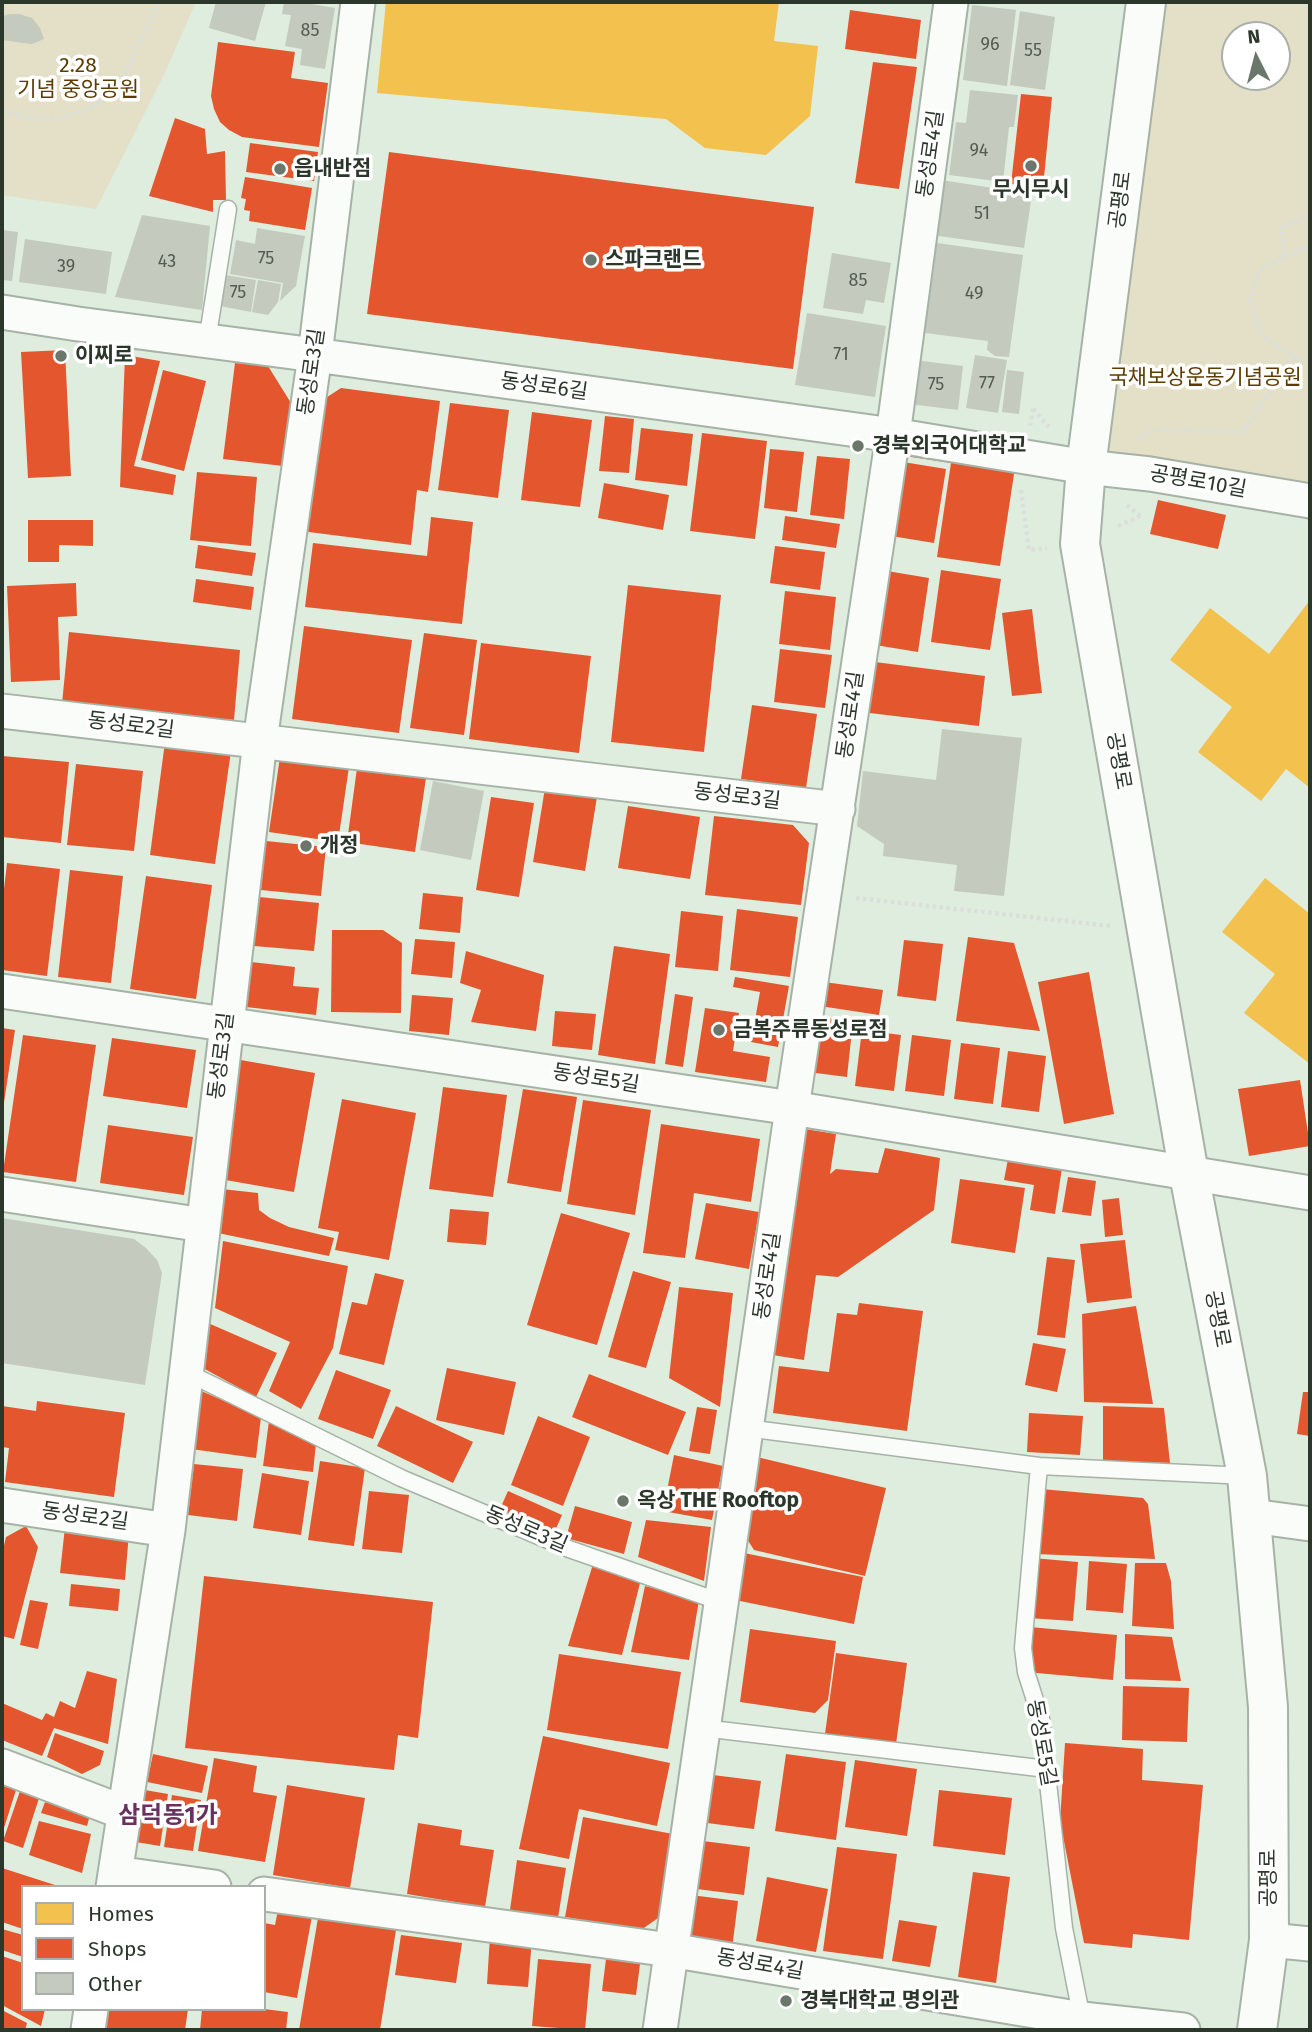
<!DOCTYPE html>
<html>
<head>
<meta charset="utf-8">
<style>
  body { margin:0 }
  #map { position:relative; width:1312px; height:2032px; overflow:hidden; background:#deeddd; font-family:"Fira Sans",sans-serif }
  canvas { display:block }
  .frame { position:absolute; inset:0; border:4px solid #2c372c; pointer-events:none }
  .legend { position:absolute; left:21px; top:1885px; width:245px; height:126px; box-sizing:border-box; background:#fff; border:2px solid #abafab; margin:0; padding:9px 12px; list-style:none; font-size:21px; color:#2c372c }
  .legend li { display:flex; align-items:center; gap:14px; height:35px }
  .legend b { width:35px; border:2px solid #abafab }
  .north { position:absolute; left:1221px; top:21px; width:70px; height:70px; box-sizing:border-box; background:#fff; border:2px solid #abafab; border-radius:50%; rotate:354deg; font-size:19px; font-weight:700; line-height:28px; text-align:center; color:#2c372c }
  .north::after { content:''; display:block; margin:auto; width:24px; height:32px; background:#6a776a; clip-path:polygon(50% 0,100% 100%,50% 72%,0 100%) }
</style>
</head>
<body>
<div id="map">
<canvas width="1312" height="2032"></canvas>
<div class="frame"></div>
<ul class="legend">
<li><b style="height:19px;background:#f2c14e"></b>Homes</li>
<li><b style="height:19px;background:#e4572e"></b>Shops</li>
<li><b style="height:19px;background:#c4cabd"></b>Other</li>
</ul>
<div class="north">N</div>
</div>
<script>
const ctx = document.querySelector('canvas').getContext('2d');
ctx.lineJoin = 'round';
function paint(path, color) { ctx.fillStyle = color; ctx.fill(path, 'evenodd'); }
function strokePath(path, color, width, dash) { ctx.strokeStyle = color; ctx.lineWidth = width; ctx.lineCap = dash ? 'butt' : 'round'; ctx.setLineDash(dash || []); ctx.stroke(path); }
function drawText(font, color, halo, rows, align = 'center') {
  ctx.font = font + ' "Fira Sans","Noto Sans KR",sans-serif'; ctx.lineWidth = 7; ctx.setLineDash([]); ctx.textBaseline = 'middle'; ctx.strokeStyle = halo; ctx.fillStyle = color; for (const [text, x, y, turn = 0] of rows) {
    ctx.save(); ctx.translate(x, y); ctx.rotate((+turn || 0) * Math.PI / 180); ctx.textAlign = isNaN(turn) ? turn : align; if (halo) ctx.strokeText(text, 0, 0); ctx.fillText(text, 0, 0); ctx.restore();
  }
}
paint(new Path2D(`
  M2,2H196L164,75L96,209L2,195Z
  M1146,2H1310V502L1086,467ZM1235,35H1277V77H1235Z`), '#e4dfc7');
paint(new Path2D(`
  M386,2H779L774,41L818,46L810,116L766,155L705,148L666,119L377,93Z
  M1310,600V788L1286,769L1261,801L1198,752L1232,707L1170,660L1210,608L1269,654Z
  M1265,878L1310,914V1064L1244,1013L1275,974L1222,932Z`), '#f2c14e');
paint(new Path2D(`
  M850,10L921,20L916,59L845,49Z
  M218,42L295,52L291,78L328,83L319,147L242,137L229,130L220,122L214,109L211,96Z
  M873,62L917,67L899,189L855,183Z
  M1021,94L1052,97L1043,187L1011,184Z
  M175,118L205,129L207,154L225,151L226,200H213V212L149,196Z
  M250,143L318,152L314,181L246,172Z
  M389,152L814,207L793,369L367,314Z
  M245,177L312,188L305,230L249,221L250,211L244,210L246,199L241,198Z
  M65,350L71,476L28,478L21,352Z
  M125,355L160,361L134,466L176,475L173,495L120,487Z
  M235,363L268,366L291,403L283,466L223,459Z
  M163,370L206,381L184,471L141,460Z
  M341,388L440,401L428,492L417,490L411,545L301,531L318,403Z
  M450,403L509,410L498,498L438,490Z
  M532,412L592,420L580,507L521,500Z
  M605,416L634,419L629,473L599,471Z
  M641,428L693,434L687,486L635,480Z
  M702,433L767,441L755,539L690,531Z
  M907,445L1016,461L1000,566L937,557L951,463L905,456Z
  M770,449L804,452L797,512L764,508Z
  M817,456L850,459L844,519L810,515Z
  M897,461L946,469L934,543L885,535Z
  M197,472L257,477L251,546L190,540Z
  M604,483L669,495L663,530L598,518Z
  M1158,500L1226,515L1218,549L1150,534Z
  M785,516L840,524L836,548L782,540Z
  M431,517L473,522L462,624L305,607L313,543L427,556Z
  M28,520H93V546L59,545V562H28Z
  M198,545L256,553L252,576L195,568Z
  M775,546L825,552L820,590L770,583Z
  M881,570L929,578L918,652L869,644Z
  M941,570L1001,579L990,650L931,642Z
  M196,579L254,587L251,610L193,602Z
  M76,583L77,616L58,617L60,680L11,682L7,586Z
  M628,585L721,595L704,752L611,742Z
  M785,591L836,597L830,650L779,644Z
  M1032,609L1042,693L1012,696L1002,613Z
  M304,626L412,640L399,733L292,719Z
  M69,632L240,650L234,720L62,704Z
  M424,633L477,640L464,735L410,728Z
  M481,643L591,656L579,753L469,739Z
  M780,649L832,655L825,708L774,702Z
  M867,661L985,676L979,726L861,712Z
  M752,705L817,714L806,788L741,779Z
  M165,742L231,751L215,864L150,855Z
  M2,756L69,762L61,843L2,837Z
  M280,757L349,767L338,842L269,832Z
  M76,764L143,771L134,851L67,845Z
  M357,768L426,778L415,852L347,842Z
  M545,788L597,797L585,871L533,862Z
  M491,797L534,803L519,897L476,890Z
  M628,806L700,817L690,879L618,868Z
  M714,816L793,825L809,843L801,905L705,895Z
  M266,841L326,847L321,896L261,890Z
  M7,863L60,869L47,976L2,970V906Z
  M70,870L123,876L111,983L58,977Z
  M146,876L212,885L196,999L130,989Z
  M423,893L463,897L460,933L419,929Z
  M259,897L319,903L314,951L254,946Z
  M737,909L798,917L790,977L730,970Z
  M681,911L723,916L718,971L675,967Z
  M332,930H383L402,943L401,1013L331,1012Z
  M968,937L1014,943L1040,1031L956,1021Z
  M415,939L455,942L452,978L411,974Z
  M904,940L943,944L936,1001L897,996Z
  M614,946L670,954L655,1064L598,1055Z
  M466,951L544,975L536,1031L471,1022L481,990L460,983Z
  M251,962L295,967L293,986L319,988L316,1015L246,1007Z
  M1089,972L1114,1114L1064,1124L1038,982Z
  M735,977L789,986L778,1047L751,1042L760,992L733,987Z
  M824,982L883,990L879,1015L820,1006Z
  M675,994L693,997L683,1067L665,1064Z
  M412,995L453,998L449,1035L409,1031Z
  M705,1008L739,1013L733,1051L770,1057L766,1082L695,1072Z
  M555,1011L596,1014L592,1050L552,1046Z
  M815,1017L853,1021L847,1077L808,1072Z
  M2,1028L15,1030L3,1109H2Z
  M862,1030L901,1035L894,1091L855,1086Z
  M23,1035L96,1045L76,1182L3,1172Z
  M912,1035L951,1040L944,1096L905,1091Z
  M112,1038L196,1050L187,1108L103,1096Z
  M961,1043L1000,1048L993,1104L954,1099Z
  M1008,1051L1046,1056L1039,1112L1001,1107Z
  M235,1059L315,1073L294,1192L214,1178Z
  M1300,1080L1310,1146L1249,1156L1238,1089Z
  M443,1087L507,1095L493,1197L429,1189Z
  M523,1089L577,1097L561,1192L507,1183Z
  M342,1099L416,1113L389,1260L335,1250L339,1232L318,1228Z
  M583,1100L651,1110L635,1215L567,1204Z
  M661,1124L760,1139L751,1202L694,1193L685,1258L643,1253Z
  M108,1125L193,1137L184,1195L100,1183Z
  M799,1128L836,1134L830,1174L836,1169L878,1173L885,1148L940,1158L934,1210L838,1277L816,1275L804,1360L766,1354Z
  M1008,1159L1062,1168L1055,1214L1030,1210L1034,1185L1004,1180Z
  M1068,1177L1096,1181L1091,1216L1062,1212Z
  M960,1179L1025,1188L1015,1253L951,1243Z
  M222,1189L258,1193L259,1210L270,1218L289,1227L334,1238L329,1256L213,1232Z
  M1119,1198L1123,1235L1105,1237L1102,1200Z
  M706,1203L759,1212L749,1269L695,1259Z
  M450,1209L489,1212L486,1245L447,1242Z
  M561,1213L630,1233L597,1345L527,1325Z
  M1125,1240L1132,1298L1087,1303L1080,1244Z
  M223,1241L348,1266L333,1348L301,1409L269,1391L290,1342L215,1308Z
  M1047,1257L1075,1260L1065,1338L1037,1335Z
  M633,1271L671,1282L646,1368L608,1357Z
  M375,1273L404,1280L384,1365L339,1354L352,1302L367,1305Z
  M679,1287L733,1293L720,1407L669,1378Z
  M859,1303L923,1311L907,1431L773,1413L779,1366L829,1372L837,1313L857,1315Z
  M1136,1306L1153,1404L1084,1402L1082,1314Z
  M208,1323L277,1353L256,1397L201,1367Z
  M1033,1343L1066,1349L1057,1392L1025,1385Z
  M447,1368L516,1382L504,1435L436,1420Z
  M336,1370L391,1390L373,1439L318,1419Z
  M589,1374L686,1412L668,1455L572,1417Z
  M199,1390L261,1417L256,1458L191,1449Z
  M1303,1392H1310V1436L1297,1434Z
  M37,1401L125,1413L114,1497L5,1482L9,1448L2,1447V1406L36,1411Z
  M396,1406L473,1442L453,1483L377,1446Z
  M1103,1406L1164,1408L1170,1463L1103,1461Z
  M697,1407L717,1410L710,1454L689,1451Z
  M1029,1413L1083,1416L1080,1455L1027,1452Z
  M538,1416L590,1437L563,1506L511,1485Z
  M269,1421L316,1443L313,1472L263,1466Z
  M674,1455L723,1466L712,1520L663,1511Z
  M757,1457L886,1488L865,1576L754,1550L740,1528Z
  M320,1461L365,1468L354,1546L308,1540Z
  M194,1464L243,1469L237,1521L188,1515Z
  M262,1473L309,1481L301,1535L253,1528Z
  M1041,1489L1143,1498L1148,1504L1155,1559L1036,1554Z
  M369,1491L409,1495L402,1553L362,1549Z
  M508,1491L562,1515L554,1533L500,1509Z
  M575,1506L632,1522L624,1554L566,1538Z
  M646,1520L711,1527L704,1581L638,1557Z
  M26,1526L38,1547L14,1639L2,1636V1554L6,1537Z
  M65,1527L129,1533L125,1580L60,1573Z
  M744,1553L863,1577L854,1624L735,1600Z
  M1033,1558L1078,1562L1073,1621L1028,1618Z
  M1089,1561L1127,1564L1123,1613L1086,1610Z
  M1135,1563H1166L1171,1581L1174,1629L1132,1626Z
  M593,1564L641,1579L622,1655L568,1646Z
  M204,1576L433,1602L418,1738L398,1735L394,1770L185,1748Z
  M71,1584L120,1589L118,1611L69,1606Z
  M645,1586L699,1600L689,1660L631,1652Z
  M30,1600L48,1603L38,1649L20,1645Z
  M1030,1627L1117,1635L1113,1680L1026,1672Z
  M750,1629L836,1641L828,1700L815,1713L740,1702Z
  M1125,1634L1172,1637L1181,1681L1125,1679Z
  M836,1653L907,1663L896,1744L825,1734Z
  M559,1654L681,1672L668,1749L547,1730Z
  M87,1671L117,1679L108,1744L54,1728L42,1756L2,1740V1703L42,1720L46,1713L54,1717L60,1701L75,1708Z
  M1123,1686L1189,1688L1187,1742L1122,1740Z
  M55,1733L104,1751L100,1765L82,1774L47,1757Z
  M543,1736L670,1763L657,1826L579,1809L569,1859L519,1849Z
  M1065,1743L1143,1749L1142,1780L1203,1785L1189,1940L1133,1934L1132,1948L1084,1943L1060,1821Z
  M153,1754L208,1766L202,1793L147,1782Z
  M786,1754L846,1762L836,1840L775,1831Z
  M214,1758L257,1766L253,1792L277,1796L265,1862L198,1851Z
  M855,1760L917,1769L907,1836L845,1827Z
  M713,1775L761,1781L754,1829L707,1823Z
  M2,1785L16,1790L4,1828L2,1827Z
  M287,1785L365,1798L350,1888L273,1875Z
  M21,1788L40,1795L23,1848L3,1841Z
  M139,1789L168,1794L160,1846L130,1841Z
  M939,1790L1012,1798L1005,1855L933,1846Z
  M172,1795L201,1800L193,1851L164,1847Z
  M45,1802L90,1815L87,1826L41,1813Z
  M583,1817L673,1834L658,1918L641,1930L565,1917Z
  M39,1821L91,1834L82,1873L29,1855Z
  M418,1823L462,1830L460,1845L494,1850L485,1907L407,1894Z
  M703,1841L750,1847L744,1895L697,1889Z
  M837,1847L897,1854L883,1959L823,1951Z
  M517,1860L566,1868L557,1924L509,1917Z
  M2,1868L58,1886L23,1887V1929L2,1922Z
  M973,1872L1010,1877L996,1983L958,1977Z
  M767,1877L828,1889L816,1952L756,1941Z
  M691,1895L738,1901L732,1949L684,1943Z
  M278,1910L312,1916L297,1998L264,1992V1923L275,1925Z
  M318,1918L396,1930L380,2030H299Z
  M899,1920L937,1926L930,1967L892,1961Z
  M2,1929L23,1935V1957L2,1950Z
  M401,1935L462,1943L456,1983L395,1975Z
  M490,1936L532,1939L528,1987L487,1984Z
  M2,1956L23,1963V2009H45L41,2026L2,2005Z
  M538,1959L591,1964L585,2030L532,2026Z
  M606,1959L640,1964L636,1995L602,1991Z
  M108,2009H188L185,2030H105Z
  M202,2009H264L288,2012L286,2030H200Z
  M2,2010L27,2023L25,2030H2Z`), '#e4572e');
paint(new Path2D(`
  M216,2H266L255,41L209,28Z
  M284,2H300L335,8L325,69L300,65L302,49L285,46L291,15L282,14Z
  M972,5L1016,10L1007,86L963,80Z
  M1020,11L1055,17L1045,90L1010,85Z
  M10,14H19L32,18L40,28L44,39L32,44L2,40V16Z
  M970,90L1018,95L1014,127H1009L1003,182L949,175L956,122L966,123Z
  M941,180L1032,194L1024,248L932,235Z
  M142,215L210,226L202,310L115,297Z
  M257,228L305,236L296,286L280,301L283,283L230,274L236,240L255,244Z
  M2,230L18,232L12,281L2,280Z
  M25,239L112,252L106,294L19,282Z
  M937,243L1023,255L1009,357L995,356L987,350L988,341L925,333Z
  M832,253L891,263L884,303L866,300L863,314L823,308Z
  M225,275L256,280L251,312L220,306Z
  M258,280L281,284L278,302L268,315L252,312Z
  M807,313L886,326L875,397L795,385Z
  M975,355L1007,360L998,413L966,408Z
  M914,360L963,366L958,410L909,404Z
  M1007,370L1024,372L1019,414L1002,412Z
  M942,729L1022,738L1004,896L954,891L957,865L883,856L884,844L857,826L863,771L936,780Z
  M433,781L484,791L471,860L420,850Z
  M2,1218L134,1239L146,1248L157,1260L162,1273L145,1385L2,1363Z`), '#c4cabd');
const service = new Path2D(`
  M207,341L228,209
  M186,1372L401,1478L569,1549L721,1602
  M746,1428L1039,1466L1247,1476
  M1039,1466L1023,1648L1026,1672L1041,1719L1064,1928L1082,2019
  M703,1728L1047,1769`);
const minor = new Path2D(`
  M2,312L78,324L315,355L893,435L1086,467L1150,474L1310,501
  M2,711L838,809
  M2,991L792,1108L1310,1193
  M2,1194L203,1225
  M2,1505L168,1530
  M1252,1516L1310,1524
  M2,1766L125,1813
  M116,1873L214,1887
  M113,1887L168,1530L260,741L315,355L358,2
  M264,1894L670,1950L1082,2019L1183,2030
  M1269,1940L1310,1944
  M88,2030L91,2009
  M660,2030L792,1108L893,435L951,2`);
const secondary = new Path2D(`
  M1146,2L1086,467L1080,544L1189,1174L1247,1476L1268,1707L1269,1940L1257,2030`);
strokePath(service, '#a6b2a5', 19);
strokePath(minor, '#a6b2a5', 37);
strokePath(secondary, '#a6b2a5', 42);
strokePath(new Path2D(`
  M2,110C38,125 89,119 117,89C123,83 126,73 129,65C139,44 149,23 159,2
  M1310,215L1282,227L1284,257L1258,272L1250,302L1262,336L1293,356L1310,363
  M1284,257L1310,247
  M1033,409L1049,427
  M1030,426L1033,409
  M1137,439L1154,430L1244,431L1293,356
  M1021,490L1029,550L1047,548
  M1127,505L1140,516
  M1118,526L1140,516
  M856,898L1111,926`), '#dbdfda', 4.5, [3.5, 3.5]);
strokePath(service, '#fafcfa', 16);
strokePath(minor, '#fafcfa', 33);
strokePath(secondary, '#fafcfa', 38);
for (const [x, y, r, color] of [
  [1031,166,7,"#6a776a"],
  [280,169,7,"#6a776a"],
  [591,260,7,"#6a776a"],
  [61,356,7,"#6a776a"],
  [858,446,7,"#6a776a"],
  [306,846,7,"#6a776a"],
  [719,1030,7,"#6a776a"],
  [623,1501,7,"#6a776a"],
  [786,2001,7,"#6a776a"]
]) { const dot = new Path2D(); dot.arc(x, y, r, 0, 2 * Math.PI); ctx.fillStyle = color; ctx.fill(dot); strokePath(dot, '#fff', 2.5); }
drawText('18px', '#525c50', null, [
  ["85",310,31],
  ["96",990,45],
  ["55",1033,51],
  ["94",979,151],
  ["51",982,214],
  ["75",266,259],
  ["43",167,262],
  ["39",66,267],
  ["85",858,281],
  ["75",238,293],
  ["49",974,294],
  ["71",841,355],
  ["77",987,384],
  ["75",936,385]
]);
drawText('21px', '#5c3c00', '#fff', [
  ["2.28",78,66],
  ["기념 중앙공원",78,90],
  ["국채보상운동기념공원",1205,378]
]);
drawText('21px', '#2c372c', '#fff', [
  ["동성로4길",931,154,-82],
  ["공평로",1121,200,-83],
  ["동성로3길",312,372,-82],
  ["동성로6길",544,387,8],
  ["공평로10길",1198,482,10],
  ["동성로4길",851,715,-82],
  ["동성로2길",131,726,7],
  ["공평로",1118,761,80],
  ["동성로3길",737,797,7],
  ["동성로3길",222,1056,-83],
  ["동성로5길",596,1079,9],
  ["동성로4길",768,1276,-82],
  ["공평로",1217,1319,79],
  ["동성로2길",85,1517,8],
  ["동성로3길",526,1530,23],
  ["동성로5길",1041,1743,80],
  ["공평로",1269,1878,-90],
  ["동성로4길",760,1965,10]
]);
drawText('bold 21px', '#2c372c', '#fff', [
  ["읍내반점",294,169],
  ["무시무시",1031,190,"center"],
  ["스파크랜드",605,260],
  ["이찌로",75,356],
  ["경북외국어대학교",872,446],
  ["개정",320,846],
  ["금복주류동성로점",733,1030],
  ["옥상 THE Rooftop",637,1501],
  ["경북대학교 명의관",800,2001]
], 'left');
drawText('bold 24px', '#68315f', '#fff', [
  ["삼덕동1가",168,1816]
]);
</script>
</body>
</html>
